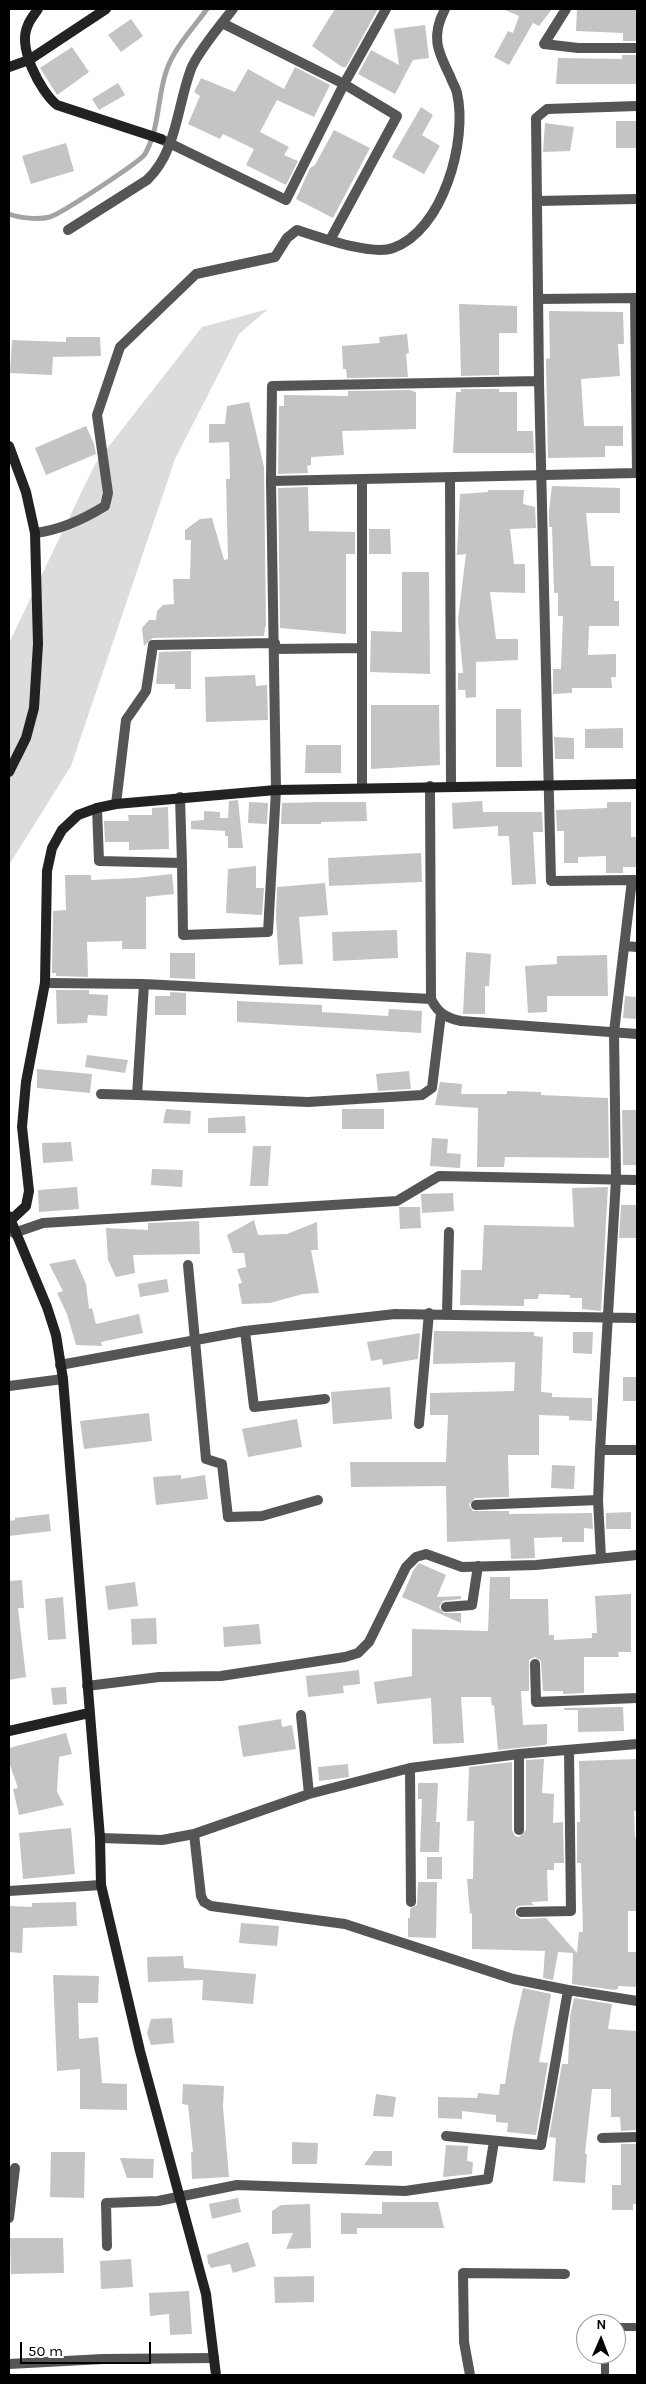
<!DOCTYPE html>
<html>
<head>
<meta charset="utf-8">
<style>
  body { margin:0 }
  #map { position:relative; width:646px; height:2384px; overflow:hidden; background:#fff; font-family:Karla,sans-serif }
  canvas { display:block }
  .frame { position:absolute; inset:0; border:10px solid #000; pointer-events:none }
  .north { position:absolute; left:576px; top:2314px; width:50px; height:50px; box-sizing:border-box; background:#fff; border:1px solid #999; border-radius:50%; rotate:1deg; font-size:14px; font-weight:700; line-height:20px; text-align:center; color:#000 }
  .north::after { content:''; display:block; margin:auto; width:18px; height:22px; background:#000; clip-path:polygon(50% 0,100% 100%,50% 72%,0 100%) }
  .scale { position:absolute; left:20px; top:2342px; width:131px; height:22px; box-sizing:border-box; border:2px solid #000; border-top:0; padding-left:6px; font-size:15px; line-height:18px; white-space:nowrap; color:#000; -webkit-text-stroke:4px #fff; paint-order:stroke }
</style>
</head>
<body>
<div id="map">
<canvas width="646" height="2384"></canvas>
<div class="frame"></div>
<div class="north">N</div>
<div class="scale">50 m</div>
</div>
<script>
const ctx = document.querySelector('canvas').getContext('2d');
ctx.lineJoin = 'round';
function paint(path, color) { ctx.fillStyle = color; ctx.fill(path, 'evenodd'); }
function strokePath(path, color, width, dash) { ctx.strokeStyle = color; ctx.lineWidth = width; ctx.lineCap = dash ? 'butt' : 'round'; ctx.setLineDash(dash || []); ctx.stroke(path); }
paint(new Path2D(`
  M268,309L239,334L175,459L71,766L9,865V643L95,464L202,327Z`), '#dcdcdc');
strokePath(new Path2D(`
  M9,214C20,218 38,220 50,217C62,213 140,162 145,154C160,128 157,96 167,69C175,47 194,27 207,9`), '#a3a3a3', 5);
paint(new Path2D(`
  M335,9H378L346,67H342L312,46Z
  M503,9H552L539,26L533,23L509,65L494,57L508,31L513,33L519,16Z
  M577,9H637V41H623V33L576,31Z
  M131,19L143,36L121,52L108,35Z
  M425,25L429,58L413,60L395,94L358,74L371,50L399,65L394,29Z
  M72,47L89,72L57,95L40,68Z
  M622,55H637V84H556L558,58L622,59Z
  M295,67L330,85L314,117L277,100L260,132L289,147L284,155L298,161L286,185L246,165L254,149L223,134L220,139L188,124L200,96L194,92L201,78L235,92L248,69L284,89Z
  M118,83L125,95L99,110L92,99Z
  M421,107L433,115L422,135L440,146L424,174L392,157Z
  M616,121H637V148H616Z
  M545,123L574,127L570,151L543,152Z
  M334,130L370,148L333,218L296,199L310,168L315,165Z
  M66,143L74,171L31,184L22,156Z
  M459,304L517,306V333H499V375L461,376Z
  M549,311L623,312L624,344H618L620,376L581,379L584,426H623V446H605V457L548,458L546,359L550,358Z
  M407,334L409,353L406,354L408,377L347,378L346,369H343L342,346L380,343L379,337Z
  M66,337H100L101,356L53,357L52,375L10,373L12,340L66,342Z
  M461,389H499V392H517V431H533L534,453H453L456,392H461Z
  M409,390L416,392V429L342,431L344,455L311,457V465L307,466L308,473L278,474L279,406H284V395L348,396V391Z
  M249,402L264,467L266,627H265L264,636L153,638L144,646L142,628L149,620H156L157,611L163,605L174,604L173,579H190L191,540H185V530L200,519L212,518L224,560L228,559L226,479H230L229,442L209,443V424H225L227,406Z
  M86,426L94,444L96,454L46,475L35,448Z
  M552,486L620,488V513H586L591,566H614V601H619V626H589L588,655L616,654V677H611L612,688H572V693L553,694V669H561L563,616H558V593H554L552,527H549V510Z
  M308,487L309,531L355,532V554H346V634L280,628L278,488Z
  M488,490H524L523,504L535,507L536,528L510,529L514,564H525V593L490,592L496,639H518V660L476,662V697L466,698L465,690H458V673H463L458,620L466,554L457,555L460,494L488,492Z
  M369,529H390L391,554H369Z
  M402,572H429L430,674L370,672L371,631L402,632Z
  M191,651V689H175V684H156L159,652Z
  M255,675L256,686L267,685L268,720L206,722L205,677Z
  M371,705H439L440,765L371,769Z
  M496,709H521L522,767H496Z
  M623,728V748H585V729Z
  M554,737L574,738V759H555Z
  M306,745H341V773H305Z
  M238,800L243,848H228V836H225V831L191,829V821L204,820V811L220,812V818H228L229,801Z
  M482,801L483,812H542L543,832H533L536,884L512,885L509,836H498V826L453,829L452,803Z
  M249,802L268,803L267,824L248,823Z
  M321,802H366L367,821L321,822V824H281L282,803Z
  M607,802H631V837H637V867H623V873H606V856L578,857V863H564V831H557L556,810L607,808Z
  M168,807L169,849L129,850V842H105L104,821H129L128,815H152V808Z
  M421,853L422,882L329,886L328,858Z
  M256,866V888H264L262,915L226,913L228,869Z
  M172,874L174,894L146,897V949H122V941L87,942L88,977L56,976V973H52L53,911L66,910L65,875H91V880L135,878Z
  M325,883L328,915L299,917L303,964L279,965L276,917L277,887Z
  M397,930L398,958L333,961L332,932Z
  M466,952L491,954L489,986H485V1014H463Z
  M170,953H195V979L170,978Z
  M607,955L608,996H547V1012L528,1013L525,966L557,964V956Z
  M56,990H89V994L108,995L107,1016L88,1015L87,1023L57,1024Z
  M170,992L186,993V1015H155V996H170Z
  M625,996L637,997V1019L623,1018Z
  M237,1001L322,1005V1012L388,1016L389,1009L422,1011L421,1033L237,1022Z
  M87,1055L128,1060L125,1073L85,1067Z
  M37,1069L92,1074L90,1093L37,1088Z
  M409,1071L411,1089L378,1091L376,1074Z
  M440,1082L462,1084L461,1094H507V1091L541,1092V1095L608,1098L609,1158L505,1157L504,1167H477L478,1108L435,1105Z
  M166,1109L191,1111L190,1124L163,1123Z
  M342,1109H384V1129H342Z
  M622,1110H637V1165H623Z
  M245,1116L246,1133H208V1118Z
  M432,1138L448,1139L447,1153L461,1154L460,1168L430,1166Z
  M71,1142L73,1161L43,1163L42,1143Z
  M253,1146H271L268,1186H250Z
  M152,1169L183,1170L182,1187L151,1185Z
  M77,1187L79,1209L39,1212L38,1190Z
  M608,1187L601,1311L582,1309V1298H570V1295L539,1294L538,1299H524V1306L460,1305L461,1270H482L484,1225L574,1227L572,1188Z
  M453,1193L454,1211L422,1213L421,1194Z
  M621,1205H637V1238H619Z
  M399,1207H420L421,1228L400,1229Z
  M254,1220L258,1235L287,1234L317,1222L318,1250H311L319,1293L303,1294L270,1303L242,1304L238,1284L242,1283L237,1269L246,1267L244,1253H233L227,1235Z
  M199,1221L200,1254L133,1255L135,1273L116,1277L108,1260L106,1228L148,1230V1223Z
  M75,1259L86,1284L89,1309L92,1308L96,1324L139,1314L143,1333L101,1342L102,1346L76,1345L67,1314L57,1293L63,1291L49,1264Z
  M167,1279L169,1292L140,1297L138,1284Z
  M434,1331L534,1332V1336L543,1337L541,1392L552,1393V1397L592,1398V1421L569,1420V1416L539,1415V1455H508L509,1497L475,1498L469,1505L473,1511H509V1514L592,1513L593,1529L584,1528V1542H562V1537L534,1538L535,1558L511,1559L510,1539L447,1542L446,1486L351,1487L350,1462H446L448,1415H430V1393L514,1391L515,1362L433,1364Z
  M573,1332H593L592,1354L573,1353Z
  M420,1333L418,1359L383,1365L382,1359L371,1361L367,1342Z
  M623,1377H637V1401H623Z
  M390,1387L392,1419L333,1424L331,1392Z
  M149,1413L152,1441L84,1449L80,1421Z
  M297,1419L302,1447L248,1457L242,1429Z
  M552,1465L575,1466L574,1489L551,1488Z
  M181,1475V1479L205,1475L208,1499L156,1505L153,1477Z
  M631,1512V1529H606V1513Z
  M49,1514L51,1531L9,1536V1521L15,1520V1518Z
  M419,1563L446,1575L437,1597L461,1596V1599L443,1601L439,1607L444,1613H461V1623L402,1597L414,1569Z
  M490,1577H510V1599H548L549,1635H554V1640L592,1638V1633H597L595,1596L631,1594V1652H618L619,1657H584V1693L563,1694V1691H543L541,1661L535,1657L529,1660V1691H521L523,1725L547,1724V1743L545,1745L498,1750L494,1705L492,1706L491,1697H461L464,1743L433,1744L431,1698L377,1704L374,1682L412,1676V1629L488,1631Z
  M22,1580L24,1608H18L26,1677L9,1680V1581Z
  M135,1582L138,1606L108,1610L105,1586Z
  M63,1597L66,1639L48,1640L45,1599Z
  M156,1618L157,1644L132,1645L131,1619Z
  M259,1624L261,1644L224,1647L223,1627Z
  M359,1670L360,1684L343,1686L344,1693L308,1697L306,1676Z
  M66,1687L67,1704L53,1705L51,1688Z
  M623,1707L624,1731L578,1732V1710H564V1708Z
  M281,1719L282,1727L292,1725L296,1749L243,1757L238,1726Z
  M66,1733L72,1754L59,1757L57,1792L64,1805L19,1815L13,1789L18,1788L9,1762V1748Z
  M544,1759L542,1793L554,1794L553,1823L563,1822L564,1863H554V1870H547L548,1901L531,1902L534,1905L518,1906L515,1909V1915L521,1919L546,1918L577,1953L579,1932H583L581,1863H577V1822H580L579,1761L637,1759V1811H634L635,1838H637V1911H628V1952H637V1987L618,1986V1989L614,1990L572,1984L573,1953L558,1952L553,1980L543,1978L545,1951L472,1949V1913L470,1914L467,1879H473L474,1821H467L469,1767L512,1762V1830L515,1836L519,1837L526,1830V1760Z
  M348,1764L349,1777L319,1781L318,1767Z
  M418,1783H438L436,1822H440L439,1852H420L422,1799H418Z
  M71,1828L75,1874L23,1879L19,1833Z
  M427,1857H442V1879H427Z
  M418,1882H437L436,1938L408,1937V1918H410V1909L417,1905Z
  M76,1902L77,1926L23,1928L22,1953L9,1952V1906L32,1907V1903Z
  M241,1923L279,1926L277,1946L239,1943Z
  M183,1956L184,1968L256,1974L253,2004L202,2000L203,1980L148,1982L147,1957Z
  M53,1975L99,1976L98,2003H78L79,2039L98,2037L102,2083L127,2084V2110L80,2109V2069L57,2071Z
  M523,1988L551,1994L539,2062L548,2063L536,2135L507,2132L508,2123L496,2122V2115L462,2111V2119L438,2118V2097L477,2098L478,2093L499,2095L500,2084H505L513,2032Z
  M574,1998L612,2004L608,2029L637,2031V2130L621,2131L620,2117H611V2089H592L585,2154H587L585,2183L553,2181L556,2138L549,2137L562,2064H568L570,2017Z
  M172,2018L174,2043L151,2045L147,2033L151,2019Z
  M183,2084L224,2086L223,2107L229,2177L192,2179L191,2152H193L188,2105L182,2104Z
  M376,2094L396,2097L393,2117L373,2116Z
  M292,2142L318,2143L317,2164H292Z
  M621,2144H637V2204H633V2210H612V2185H621Z
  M446,2145L468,2146L467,2161L473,2162L472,2174L443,2177Z
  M374,2151H392V2166L364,2165Z
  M51,2152H85L84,2198L50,2197Z
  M120,2158L154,2159L153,2178H127Z
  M238,2198L241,2212L212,2219L209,2204Z
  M382,2202H438L444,2228H357V2234H341V2213L382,2214Z
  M310,2204L311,2248L286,2249L293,2233L272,2234V2211L281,2205Z
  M10,2238H63L64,2273L11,2274Z
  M248,2242L256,2266L233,2273L230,2264L211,2268L208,2263L207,2255Z
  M131,2259L133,2287L101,2289L100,2261Z
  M314,2276V2302L275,2303L274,2277Z
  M189,2291L192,2334L170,2335L169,2314L150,2316L149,2293Z`), '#c4c4c4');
strokePath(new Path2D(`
  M616,2327H637
  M605,2354V2375`), '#555', 8);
strokePath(new Path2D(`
  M566,9L544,44L578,48H637
  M222,23L344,84L397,116L330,240
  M161,139L286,200L344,84L386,9
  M537,201L637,199
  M68,230L147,180C177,152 177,106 191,69C197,53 221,24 233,9
  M538,299L637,298
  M450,479L451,786
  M271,481L637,473L635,298
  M362,481V787
  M35,533C60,530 84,519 105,506L108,493L97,415L120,347L196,274L275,257L287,238L297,230C320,237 371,256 393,248C443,231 468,140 457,93C456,88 452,82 450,76C437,50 431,36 445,9
  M275,649L362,648
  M430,786L431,999C438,1013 446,1018 461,1021L637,1034
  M116,804L126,720L146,691L153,645L275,643
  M97,808L99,861L182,863L180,797
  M182,863L183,935L268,932L276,790L271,481L272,386L539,381
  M632,880L551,881L539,381L536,118L547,109L637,106
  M625,946L637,947
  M45,983L144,984L431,999
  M101,1094L137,1095L144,984
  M137,1095L308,1102L422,1095L432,1088L441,1014
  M14,1233L43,1223L397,1201L439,1176L637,1180
  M188,1265L206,1459L222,1464L228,1517L262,1516L318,1500
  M447,1313L449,1232
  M245,1331L254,1407L325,1399
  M60,1365L245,1331L395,1314L637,1318
  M9,1386L63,1379
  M419,1424L429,1313
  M600,1450H637
  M476,1505L598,1500
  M601,1558L598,1500L600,1450L616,1180L614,1032L632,880H637
  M446,1607L472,1605L478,1566
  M535,1664L536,1702L637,1698
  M87,1686L159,1677L221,1676L345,1657L358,1653L369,1642L406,1567L416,1557L426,1554L462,1567L536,1565L637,1555
  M301,1715L309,1794
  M519,1754V1830
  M410,1768L411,1902
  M194,1834L201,1896L204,1902L211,1906L345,1924L513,1979L568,1990L637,2001
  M100,1838L162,1840L194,1834L309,1794L410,1768L519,1754L637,1744
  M9,1891L101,1885
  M521,1912L571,1911L569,1751
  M446,2136L541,2145L568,1990
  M602,2138L637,2137
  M9,2218L15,2168
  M107,2246L106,2203L158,2201L237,2185L405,2191L488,2179L494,2141
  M9,2364L103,2359L214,2358
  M470,2375L464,2342L463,2273L565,2274`), '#555', 10);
strokePath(new Path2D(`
  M38,9C35,14 30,19 28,25C17,47 40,91 57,105L161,139
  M9,67L29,60L106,9
  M9,446L26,492L35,533L38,644L34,708L26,738L9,772
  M9,1216L47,1307L56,1335L63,1379L100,1838L101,1885L140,2051L206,2294L216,2375
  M10,1221L26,1206L29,1191L22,1127L26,1082L45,983L47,871L52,848L62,830L78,815L97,808L116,804L276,790L637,784
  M9,1731L89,1713`), '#222', 10);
</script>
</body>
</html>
